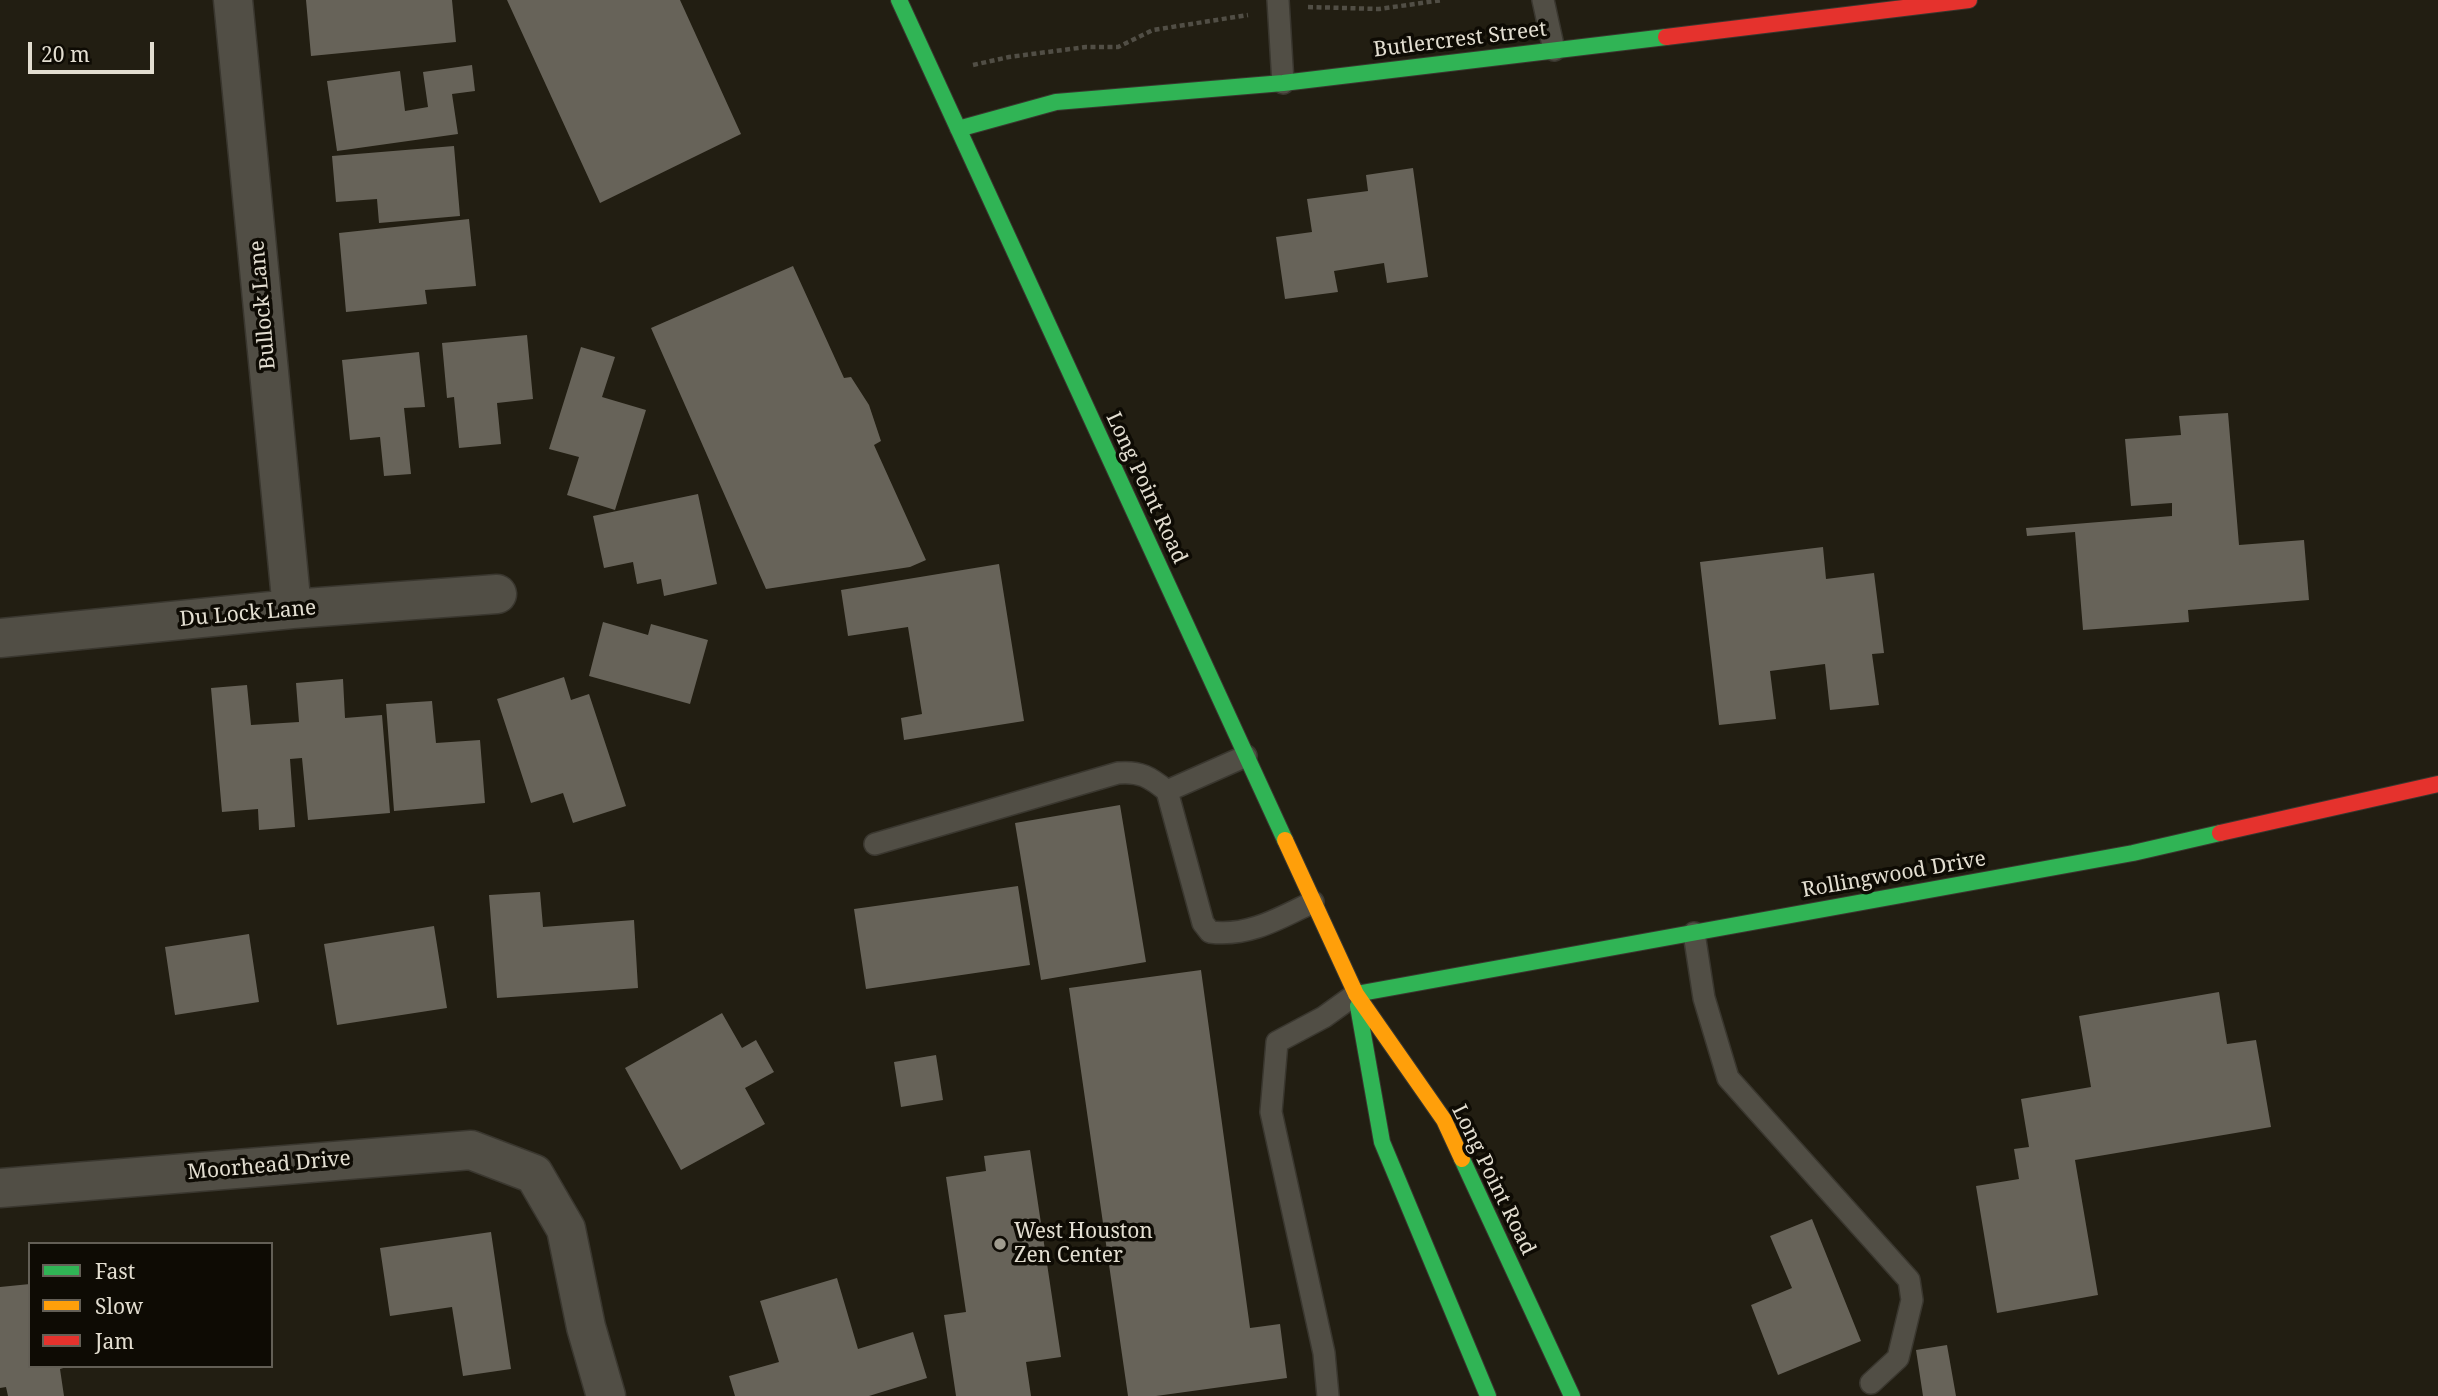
<!DOCTYPE html>
<html>
<head>
<meta charset="utf-8">
<style>
  body { margin:0 }
  #map { position:relative; width:2438px; height:1396px; overflow:hidden; background:#221e12; font-family:"Noto Serif",serif }
  canvas { display:block }
  .legend { position:absolute; left:28px; top:1242px; width:245px; height:126px; box-sizing:border-box; background:#0e0b04; border:2px solid #635f56; margin:0; padding:9px 12px; list-style:none; font-size:21px; color:#e3ded1 }
  .legend li { display:flex; align-items:center; gap:14px; height:35px }
  .legend b { width:35px; border:2px solid #635f56 }
  .scale { position:absolute; left:28px; top:42px; width:126px; height:32px; box-sizing:border-box; border:4px solid #e3ded1; border-top:0; padding-left:9px; font-size:21px; line-height:24px; white-space:nowrap; color:#e3ded1; -webkit-text-stroke:5px #0e0b04; paint-order:stroke }
</style>
</head>
<body>
<div id="map">
<canvas width="2438" height="1396"></canvas>
<ul class="legend">
<li><b style="height:9px;background:#30b455"></b>Fast</li>
<li><b style="height:9px;background:#ff9f0a"></b>Slow</li>
<li><b style="height:9px;background:#e5322d"></b>Jam</li>
</ul>
<div class="scale">20 m</div>
</div>
<script>
const ctx = document.querySelector('canvas').getContext('2d');
ctx.lineJoin = 'round';
function paint(path, color) { ctx.fillStyle = color; ctx.fill(path, 'evenodd'); }
function strokePath(path, color, width, dash) { ctx.strokeStyle = color; ctx.lineWidth = width; ctx.lineCap = dash ? 'butt' : 'round'; ctx.setLineDash(dash || []); ctx.stroke(path); }
function drawText(font, color, halo, rows, align = 'center') {
  ctx.font = font + ' "Noto Serif",serif'; ctx.lineWidth = 7; ctx.setLineDash([]); ctx.textBaseline = 'middle'; ctx.strokeStyle = halo; ctx.fillStyle = color; for (const [text, x, y, turn = 0] of rows) {
    ctx.save(); ctx.translate(x, y); ctx.rotate((+turn || 0) * Math.PI / 180); ctx.textAlign = isNaN(turn) ? turn : align; if (halo) ctx.strokeText(text, 0, 0); ctx.fillText(text, 0, 0); ctx.restore();
  }
}
paint(new Path2D(`
  M306,0H452L456,42L311,56Z
  M507,0H680L741,134L600,203Z
  M472,65L475,91L452,94L458,134L337,151L327,81L400,71L405,111L428,107L423,72Z
  M454,146L460,216L379,223L377,199L336,202L332,156Z
  M1413,168L1428,277L1387,283L1384,263L1334,271L1338,292L1285,299L1276,237L1312,232L1307,199L1368,191L1366,175Z
  M469,219L476,286L425,290L427,304L346,312L339,233Z
  M793,266L844,378L851,377L869,405L881,441L874,445L926,560L910,567L766,589L651,328Z
  M527,335L533,399L497,403L501,444L459,448L454,397L447,398L442,343Z
  M581,347L615,357L602,397L646,410L615,510L567,495L579,457L549,449Z
  M419,352L425,407L404,408L411,474L384,476L380,437L350,440L342,360Z
  M2228,413L2239,545L2304,540L2309,600L2188,610L2189,622L2083,630L2075,532L2027,536L2026,528L2172,516V503L2131,506L2125,439L2181,435L2179,416Z
  M698,494L717,584L664,596L661,579L637,584L633,562L604,568L593,516Z
  M1823,547L1826,579L1874,573L1884,653L1872,654L1879,705L1830,710L1825,664L1770,671L1776,719L1719,725L1700,562Z
  M999,564L1024,721L904,740L901,718L922,714L908,627L848,636L841,590Z
  M603,622L648,635L651,624L708,640L690,704L589,676Z
  M564,677L571,700L589,694L626,806L573,823L563,793L531,803L497,699Z
  M343,679L345,718L382,715L390,813L308,820L302,758L290,759L295,827L259,830L258,809L222,812L211,688L247,685L251,725L299,722L296,683Z
  M432,701L436,743L480,740L485,803L394,811L386,704Z
  M1120,805L1146,962L1041,980L1015,823Z
  M1018,886L1030,965L866,989L854,909Z
  M540,892L543,927L634,920L638,988L497,998L489,895Z
  M434,926L447,1008L337,1025L324,944Z
  M249,934L259,1002L175,1015L165,947Z
  M1201,970L1250,1328L1280,1324L1287,1378L1156,1396H1128L1069,988Z
  M2219,992L2227,1044L2256,1040L2271,1127L2075,1160L2098,1295L1997,1313L1976,1186L2019,1179L2014,1149L2029,1147L2021,1099L2091,1087L2079,1016Z
  M722,1013L742,1048L756,1040L774,1072L745,1088L765,1124L681,1170L625,1068Z
  M936,1055L943,1100L901,1107L894,1062Z
  M1030,1150L1061,1357L1026,1362L1031,1396H956L944,1315L966,1312L946,1177L986,1171L984,1156Z
  M1812,1219L1861,1341L1778,1375L1751,1305L1792,1288L1770,1236Z
  M491,1232L511,1369L463,1376L452,1307L390,1316L380,1248Z
  M837,1278L858,1349L913,1332L927,1378L869,1396H735L729,1376L779,1362L760,1301Z
  M30,1284V1366H70L60,1369L64,1396H8L6,1387L0,1388V1287Z
  M1947,1345L1956,1396H1923L1916,1350Z`), '#676359');
const lane = new Path2D(`
  M1278,0L1283,83
  M1543,0L1554,50
  M1246,756L1167,791L1203,923L1210,932C1249,937 1280,918 1313,902
  M875,844L1118,773C1140,771 1150,777 1167,791
  M1694,933L1704,998L1728,1078L1909,1280L1912,1300L1898,1358L1871,1383
  M1328,1396L1324,1353L1271,1112L1277,1042L1324,1017L1356,994`);
const street = new Path2D(`
  M233,0L292,609
  M0,638L292,609L497,594
  M0,1188L471,1150L534,1174L566,1229L586,1327L606,1396`);
const fast = new Path2D(`
  M899,0L1285,840
  M958,129L1056,102L1283,83L1666,37
  M1356,994L2133,853L2220,833
  M1358,1006L1382,1142L1488,1396
  M1462,1159L1572,1396`);
const slow = new Path2D(`
  M1285,840L1356,994L1444,1120L1462,1159`);
const jam = new Path2D(`
  M1666,37L1969,0
  M2220,833L2438,784`);
strokePath(lane, '#3a372f', 24);
strokePath(street, '#3a372f', 41);
strokePath(fast, '#3a372f', 18);
strokePath(slow, '#3a372f', 18);
strokePath(jam, '#3a372f', 18);
strokePath(new Path2D(`
  M1308,7L1379,9L1443,0
  M973,65L1009,57L1086,47H1118L1153,30L1248,15`), '#514e45', 4.5, [5, 3.5]);
strokePath(lane, '#514e45', 21);
strokePath(street, '#514e45', 38);
strokePath(fast, '#30b455', 16);
strokePath(slow, '#ff9f0a', 16);
strokePath(jam, '#e5322d', 16);
for (const [x, y, r, color] of [
  [1000,1244,7,"#9f9b8e"]
]) { const dot = new Path2D(); dot.arc(x, y, r, 0, 2 * Math.PI); ctx.fillStyle = color; ctx.fill(dot); strokePath(dot, '#0e0b04', 2.5); }
drawText('21px', '#e3ded1', '#0e0b04', [
  ["Butlercrest Street",1460,40,-7],
  ["Bullock Lane",263,305,-95],
  ["Long Point Road",1146,488,65],
  ["Du Lock Lane",248,614,-5],
  ["Rollingwood Drive",1894,875,-10],
  ["Moorhead Drive",269,1166,-5],
  ["Long Point Road",1493,1180,64]
]);
drawText('21px', '#e3ded1', '#0e0b04', [
  ["West Houston",1014,1232],
  ["Zen Center",1014,1256]
], 'left');
</script>
</body>
</html>
